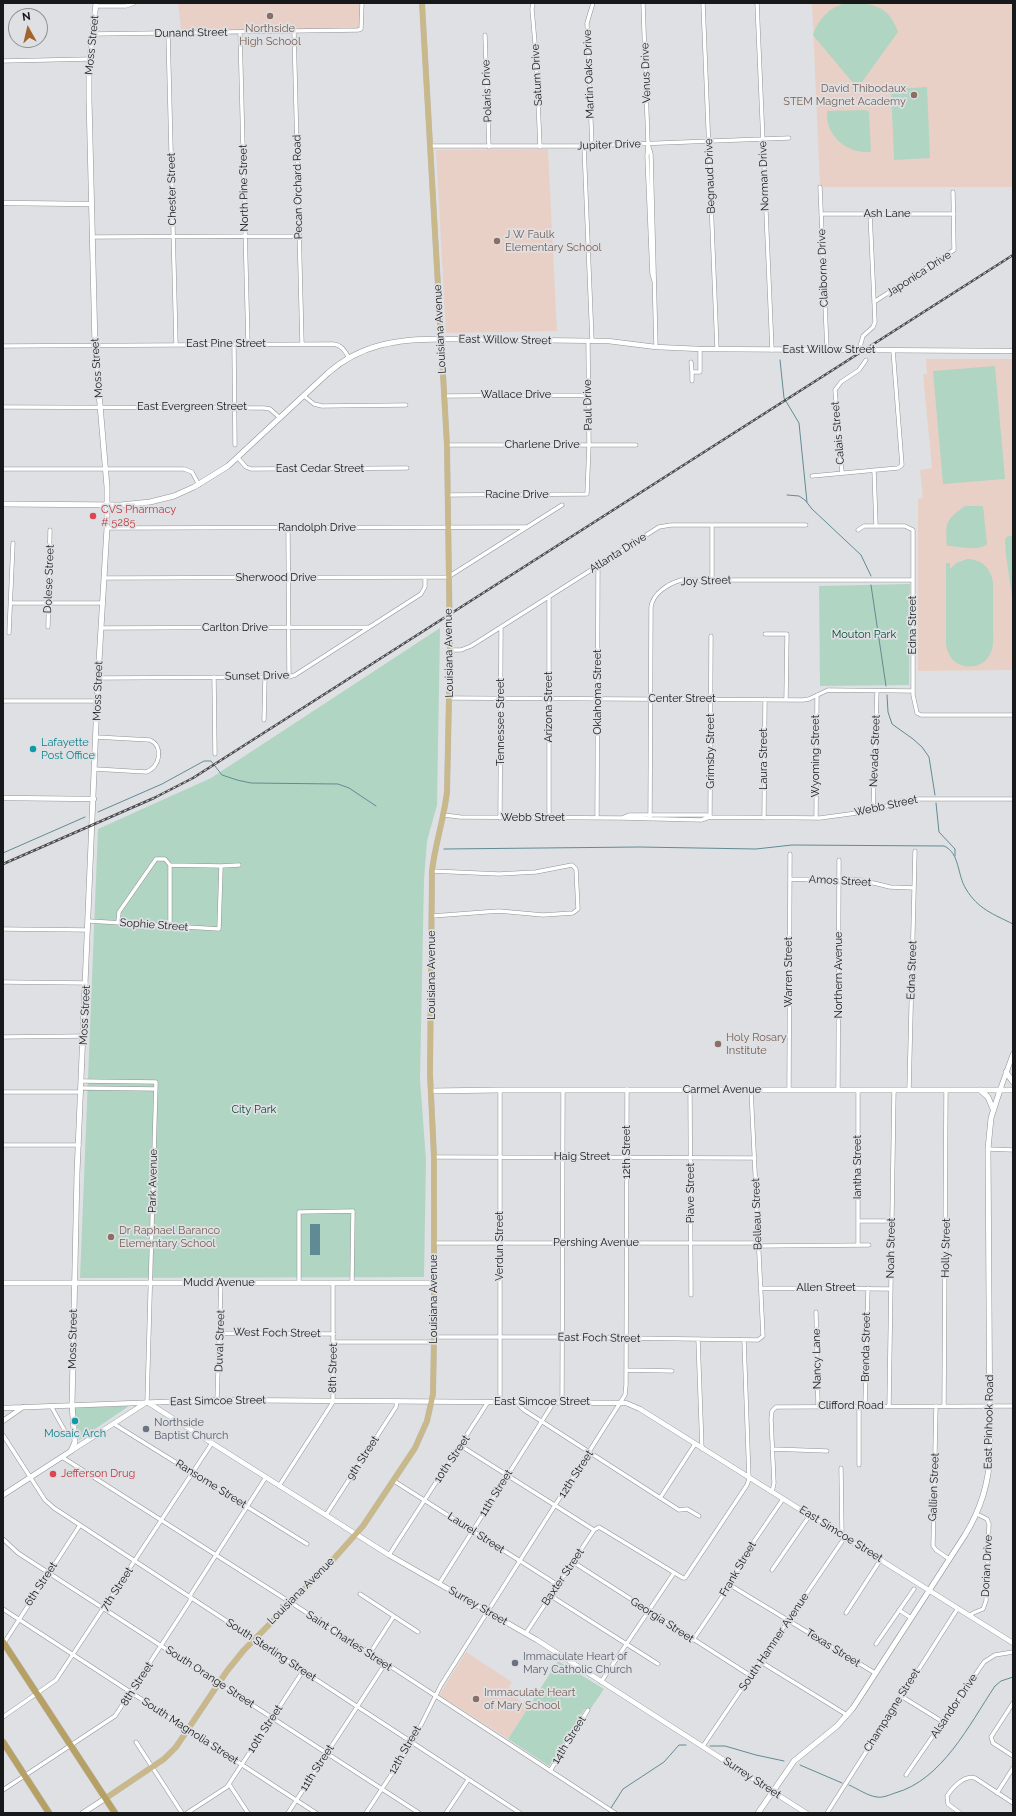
<!DOCTYPE html>
<html>
<head>
<meta charset="utf-8">
<style>
  body { margin:0 }
  #map { position:relative; width:1016px; height:1816px; overflow:hidden; background:#dee0e3; font-family:Raleway,sans-serif }
  canvas { display:block }
  .frame { position:absolute; inset:0; border:4px solid #171819; pointer-events:none }
  .north { position:absolute; left:8px; top:8px; width:40px; height:40px; box-sizing:border-box; background:#dee0e3; border:1px solid #8e9092; border-radius:50%; rotate:352deg; font-size:11px; font-weight:700; line-height:16px; text-align:center; color:#171819 }
  .north::after { content:''; display:block; margin:auto; width:14px; height:18px; background:#a3642b; clip-path:polygon(50% 0,100% 100%,50% 72%,0 100%) }
</style>
</head>
<body>
<div id="map">
<canvas width="1016" height="1816"></canvas>
<div class="frame"></div>
<div class="north">N</div>
</div>
<script>
const ctx = document.querySelector('canvas').getContext('2d');
ctx.lineJoin = 'round';
function paint(path, color) { ctx.fillStyle = color; ctx.fill(path, 'evenodd'); }
function strokePath(path, color, width, dash) { ctx.strokeStyle = color; ctx.lineWidth = width; ctx.lineCap = dash ? 'butt' : 'round'; ctx.setLineDash(dash || []); ctx.stroke(path); }
function drawText(font, color, halo, rows, align = 'center') {
  ctx.font = font + ' Raleway,sans-serif'; ctx.lineWidth = 3.5; ctx.setLineDash([]); ctx.textBaseline = 'middle'; ctx.strokeStyle = halo; ctx.fillStyle = color; for (const [text, x, y, turn = 0] of rows) {
    ctx.save(); ctx.translate(x, y); ctx.rotate((+turn || 0) * Math.PI / 180); ctx.textAlign = isNaN(turn) ? turn : align; if (halo) ctx.strokeText(text, 0, 0); ctx.fillText(text, 0, 0); ctx.restore();
  }
}
paint(new Path2D(`
  M178,3H360L361,29L181,30Z
  M812,3H1013V187H820Z
  M548,149L557,331L446,333L436,150Z
  M926,359H1013V670L918,671V499L923,498L920,470L932,468L923,374H927Z
  M466,1652L512,1682L506,1692L529,1706L508,1739L439,1695Z`), '#e9d0c7');
paint(new Path2D(`
  M845,3C870,3 889,4 898,32L862,82L853,83L813,35C818,19 829,8 845,3Z
  M927,87L930,158L894,160L891,89Z
  M866,110L869,112L871,152C847,154 825,136 827,111Z
  M995,366L1005,479L943,484L933,371Z
  M965,506H983L987,544C979,552 958,546 947,546C945,522 946,520 965,506Z
  M1008,536H1013V603L1006,555L1005,539Z
  M967,559C981,559 991,568 993,582C993,597 993,612 993,628C993,635 994,643 992,649C989,663 974,670 961,665C952,662 947,653 946,644V563H950V569L956,563Z
  M910,584L909,685L820,686L819,586Z
  M440,628L437,805L427,841L424,879L420,1079L426,1160L424,1277L80,1278L98,829L211,778Z
  M129,1406L79,1440L74,1407Z
  M558,1661L604,1689L589,1711L585,1709L549,1766L508,1739Z`), '#b1d5c3');
paint(new Path2D(`
  M310,1224H320V1255H310Z`), '#618b94');
strokePath(new Path2D(`
  M780,360L784,398L799,423L807,502
  M787,495L799,496L805,500L812,509L861,555L871,576
  M871,585L886,686
  M887,695L888,712L892,724L913,739L922,747L929,757L935,795
  M936,803L939,832L955,849V856
  M98,812L162,784L204,761H211L222,775L237,780L251,783L338,784L349,788L376,806
  M444,849L639,847L756,849L792,845L944,846C960,853 957,875 966,889C978,909 993,914 1013,924
  M3,853L85,817
  M710,1746H725L756,1755L784,1761
  M800,1765L842,1783
  M849,1785C858,1789 868,1796 877,1797C883,1798 889,1795 895,1793C942,1780 969,1725 995,1686L1001,1681L1013,1677
  M611,1808L623,1789L664,1762L679,1745H686`), '#618b94', 1);
const minor = new Path2D(`
  M533,3L532,9L536,55L540,147
  M643,3L648,144L651,154L656,347
  M703,3L717,349
  M757,3L772,350
  M96,6H126L134,3
  M294,31L302,344
  M240,32L248,344
  M168,33L176,344
  M93,34L358,30L361,29L362,3
  M485,35L489,147
  M3,61L90,59
  M648,144L647,156L652,274L654,281
  M430,146H584L789,138
  M584,146L592,341
  M592,146L587,23L593,3
  M820,187L827,350
  M821,214H954
  M92,237L299,236
  M874,302L954,250L953,192
  M234,344L235,445
  M3,346L333,344C342,345 345,351 349,358
  M859,350L863,336L873,327L875,322L870,214
  M691,362L692,372H700V349
  M692,372V381
  M304,396L314,404L322,406L406,405
  M444,396L588,395
  M3,407L264,408L270,409L280,418
  M447,445H636
  M238,458L246,467L251,469L407,468
  M3,469H184L192,472L199,485
  M874,470L876,526
  M842,473L835,390L841,382L859,370L866,360
  M812,476L898,468L902,465L893,350
  M447,495L587,494L589,445L588,341
  M107,528L526,527
  M288,528L289,677
  M858,530L864,526H905L913,530V695L917,713L921,715H1013
  M104,578L448,577L562,505
  M712,579V525
  M11,603H102
  M48,627L50,530
  M101,628L370,627
  M9,633L13,543
  M765,634H787L786,699
  M450,650H461L471,646L659,527L671,525H806
  M214,677L215,754
  M98,678L289,677L295,675L421,594L425,587V578
  M449,698L803,700L809,699L828,690L913,691
  M3,701H98
  M264,720L265,677
  M95,769L146,772C160,768 164,746 150,740L96,737
  M873,811L877,691
  M444,815L460,817L622,818L701,820L710,817L820,818L879,810L894,802L917,799H1013
  M710,817L711,636
  M500,818L501,627
  M549,818V597
  M597,818L598,565
  M622,818L629,815H707L710,817
  M764,818L765,699
  M816,818L817,695
  M650,819L651,607C653,593 668,584 681,580H913
  M221,866L239,865
  M790,879L861,880L890,887L914,888
  M432,916L499,911L543,915L573,913L578,909L576,869L572,865L536,872L499,874L432,871
  M89,921L219,929L221,866L170,865V926
  M118,923L119,912L156,859H165L170,865
  M3,929L88,930
  M3,982L86,983
  M3,1037L84,1036
  M82,1081L156,1082L147,1402
  M81,1088L156,1089
  M690,1090L691,1295
  M789,1090L790,854
  M838,1090L839,860
  M858,1090V1244
  M909,1090L915,851
  M3,1092H81
  M3,1145H79
  M988,1149L1013,1150
  M434,1157L755,1158
  M858,1221H892
  M435,1243H758
  M758,1246L869,1245
  M299,1283V1212L353,1211L352,1283
  M760,1288L891,1289
  M816,1312L818,1406
  M220,1333L334,1334
  M434,1337H563L758,1340L763,1336L751,1090
  M698,1339L702,1449
  M334,1342H434
  M626,1370L672,1371
  M217,1400L221,1283
  M500,1402V1090
  M516,1402L524,1410L679,1510L687,1509L699,1516
  M562,1402L563,1090
  M51,1406L66,1433
  M865,1406L868,1288
  M889,1406L894,1090
  M936,1406L933,1546L936,1550L949,1559
  M944,1406L946,1090
  M114,1424L307,1544
  M3,1435L45,1500L54,1508L520,1813
  M461,1446L594,1530
  M772,1449L827,1451
  M62,1457L370,1653L615,1813
  M859,1465V1406
  M841,1468L842,1535
  M394,1481L558,1585
  M279,1486L333,1402V1283
  M772,1492L774,1483L771,1419L772,1411L776,1407L1013,1406
  M660,1498L695,1444
  M326,1515L396,1407L397,1401
  M3,1539L18,1553L419,1813
  M389,1555L488,1402
  M573,1562L751,1676
  M772,1570L810,1515
  M439,1584L554,1402
  M730,1585L875,1673
  M360,1594L418,1632
  M551,1596L658,1664
  M3,1609L316,1813
  M899,1610L911,1618
  M846,1613L881,1559
  M970,1616L973,1613L983,1609L986,1601L989,1524L987,1519L977,1514
  M526,1633L594,1530L599,1527L683,1578H685L747,1485L749,1479L744,1340
  M693,1640L730,1585L746,1553L783,1499
  M4,1643L80,1525
  M876,1644L914,1589
  M370,1653L394,1616
  M761,1662L847,1715
  M601,1682L674,1573
  M901,1696L943,1722
  M1013,1703L991,1737L993,1743L1013,1756
  M3,1717L56,1680L212,1443
  M136,1742L182,1813
  M703,1746L845,1537
  M550,1771L588,1710
  M906,1775L984,1662L995,1655L1013,1652
  M229,1784L248,1813
  M3,1790L115,1716L190,1601L191,1594L266,1477
  M997,1793L1013,1768
  M187,1813L227,1787L303,1671
  M288,1813L385,1664
  M366,1813L412,1743L441,1685L625,1395L626,1385L627,1089
  M446,1813L468,1780
  M827,1813L958,1608
  M960,1813L948,1804L947,1796C953,1787 964,1775 975,1778L1013,1803`);
const tertiary = new Path2D(`
  M3,203L91,204
  M441,339L608,341L656,347L700,349L1013,351
  M3,798L94,799
  M1000,1090L1013,1054
  M3,1408L217,1400L626,1403L640,1409L1013,1643
  M3,1421L23,1407
  M71,1451L147,1402L389,1555L537,1640L806,1813`);
const secondary = new Path2D(`
  M3,504L121,505L150,502L174,496L194,487L228,466L328,373C361,344 398,339 441,339
  M1006,1072L1013,1082
  M980,1090L988,1097L993,1109
  M431,1091L500,1090H1013
  M3,1283H435
  M3,1495L71,1451L75,1442L72,1405L77,1173L98,678L107,528V487L95,346L89,99V67L96,3
  M83,1813L106,1798
  M758,1813L794,1761L837,1726L853,1708L965,1535C981,1509 989,1484 990,1453L988,1149L991,1118L1000,1090`);
const primary = new Path2D(`
  M106,1798L164,1759L176,1747L227,1671L244,1650L331,1562L363,1526L415,1448L427,1421L433,1394L434,1337V1157L430,1074L432,871C435,844 444,819 447,792L450,650L447,445L422,3`);
const trunk = new Path2D(`
  M3,1642L115,1813
  M3,1742L49,1813`);
strokePath(minor, '#909295', 4.5);
strokePath(tertiary, '#909295', 5.5);
strokePath(secondary, '#909295', 6);
strokePath(primary, '#bebebf', 6);
strokePath(trunk, '#bebebf', 7);
strokePath(minor, '#fff', 3.5);
strokePath(tertiary, '#fff', 4.5);
strokePath(secondary, '#fff', 5);
strokePath(primary, '#c8b88a', 5.5);
strokePath(trunk, '#b6a063', 6);
const rail = new Path2D(`
  M3,864L154,798L193,778L1013,255`);
strokePath(rail, '#4c4d4e', 2.5);
strokePath(rail, '#dee0e3', 1, [3]);
for (const [x, y, r, color] of [
  [270,16,4,"#8d6e63"],
  [914,95,4,"#8d6e63"],
  [497,241,4,"#8d6e63"],
  [93,516,4,"#e0444e"],
  [33,749,4,"#0f9aa8"],
  [718,1044,4,"#8d6e63"],
  [111,1237,4,"#8d6e63"],
  [75,1421,4,"#0f9aa8"],
  [146,1429,4,"#6b7280"],
  [53,1474,4,"#e0444e"],
  [515,1663,4,"#6b7280"],
  [476,1699,4,"#8d6e63"]
]) { const dot = new Path2D(); dot.arc(x, y, r, 0, 2 * Math.PI); ctx.fillStyle = color; ctx.fill(dot); strokePath(dot, '#dee0e3', 1.5); }
drawText('11px', '#785e54', '#dee0e3', [
  ["Northside",270,29,"center"],
  ["High School",270,42,"center"],
  ["David Thibodaux",906,89,"right"],
  ["STEM Magnet Academy",906,102,"right"],
  ["J W Faulk",505,235],
  ["Elementary School",505,248],
  ["Holy Rosary",726,1038],
  ["Institute",726,1051],
  ["Dr Raphael Baranco",119,1231],
  ["Elementary School",119,1244],
  ["Immaculate Heart",484,1693],
  ["of Mary School",484,1706]
], 'left');
drawText('11px', '#171819', '#dee0e3', [
  ["Dunand Street",191,33,-1],
  ["Moss Street",92,45,-84],
  ["Venus Drive",646,73,-92],
  ["Martin Oaks Drive",589,74,-92],
  ["Saturn Drive",537,75,-93],
  ["Polaris Drive",487,91,-92],
  ["Jupiter Drive",609,145,-2],
  ["Begnaud Drive",710,176,-92],
  ["Norman Drive",764,176,-92],
  ["Pecan Orchard Road",298,187,-91],
  ["North Pine Street",244,188,-91],
  ["Chester Street",172,189,-91],
  ["Ash Lane",887,214],
  ["Claiborne Drive",823,268,-92],
  ["Japonica Drive",919,274,-33],
  ["Louisiana Avenue",440,329,-93],
  ["East Willow Street",505,340,1],
  ["East Pine Street",226,344],
  ["East Willow Street",829,350],
  ["Moss Street",97,368,-94],
  ["Wallace Drive",516,395],
  ["Paul Drive",588,405,-91],
  ["East Evergreen Street",192,407],
  ["Calais Street",838,433,-95],
  ["Charlene Drive",542,445],
  ["East Cedar Street",320,469],
  ["Racine Drive",517,495],
  ["Randolph Drive",317,528],
  ["Atlanta Drive",618,553,-32],
  ["Sherwood Drive",276,578],
  ["Dolese Street",49,579,-88],
  ["Joy Street",706,581,-2],
  ["Edna Street",913,625,-90],
  ["Carlton Drive",235,628],
  ["Louisiana Avenue",449,653,-91],
  ["Sunset Drive",257,676,-1],
  ["Moss Street",98,691,-88],
  ["Oklahoma Street",598,692,-90],
  ["Center Street",682,699],
  ["Arizona Street",549,707,-90],
  ["Tennessee Street",501,722,-90],
  ["Grimsby Street",711,751,-90],
  ["Nevada Street",875,751,-88],
  ["Wyoming Street",816,756,-90],
  ["Laura Street",764,759,-90],
  ["Webb Street",886,806,-12],
  ["Webb Street",533,818],
  ["Amos Street",840,881,3],
  ["Sophie Street",154,925,4],
  ["Edna Street",912,970,-88],
  ["Warren Street",789,972,-90],
  ["Louisiana Avenue",432,975,-90],
  ["Northern Avenue",839,975,-90],
  ["Moss Street",85,1015,-87],
  ["Carmel Avenue",722,1090],
  ["12th Street",627,1152,-90],
  ["Haig Street",582,1157],
  ["Iantha Street",858,1167,-90],
  ["Park Avenue",153,1181,-89],
  ["Piave Street",691,1193,-90],
  ["Belleau Street",757,1214,-92],
  ["Pershing Avenue",596,1243],
  ["Verdun Street",500,1246,-90],
  ["Noah Street",891,1248,-89],
  ["Holly Street",946,1248,-89],
  ["Mudd Avenue",219,1283],
  ["Allen Street",826,1288],
  ["Louisiana Avenue",434,1299,-90],
  ["West Foch Street",277,1333,1],
  ["East Foch Street",599,1338,1],
  ["Moss Street",73,1339,-89],
  ["Duval Street",220,1341,-88],
  ["Brenda Street",866,1347,-89],
  ["Nancy Lane",817,1359,-91],
  ["8th Street",333,1368,-89],
  ["East Simcoe Street",218,1401,-1],
  ["East Simcoe Street",542,1402],
  ["Clifford Road",851,1406],
  ["East Pinhook Road",989,1422,-89],
  ["9th Street",363,1458,-57],
  ["10th Street",452,1459,-56],
  ["12th Street",576,1474,-57],
  ["Ransome Street",211,1484,32],
  ["Gallien Street",934,1487,-88],
  ["11th Street",496,1493,-58],
  ["Laurel Street",476,1533,33],
  ["East Simcoe Street",841,1534,32],
  ["Dorian Drive",987,1566,-87],
  ["Frank Street",738,1569,-60],
  ["Baxter Street",563,1577,-56],
  ["6th Street",41,1584,-57],
  ["7th Street",117,1589,-57],
  ["Louisiana Avenue",301,1591,-45],
  ["Surrey Street",478,1606,30],
  ["Georgia Street",662,1620,33],
  ["Saint Charles Street",349,1641,33],
  ["South Hamner Avenue",774,1642,-56],
  ["Texas Street",833,1648,32],
  ["South Sterling Street",271,1650,33],
  ["South Orange Street",210,1677,33],
  ["8th Street",137,1684,-57],
  ["Alsandor Drive",954,1706,-56],
  ["Champagne Street",892,1710,-58],
  ["10th Street",265,1729,-57],
  ["South Magnolia Street",190,1731,33],
  ["14th Street",569,1740,-58],
  ["12th Street",405,1750,-60],
  ["11th Street",317,1768,-57],
  ["Surrey Street",752,1778,33]
]);
drawText('11px', '#be3a42', '#dee0e3', [
  ["CVS Pharmacy",101,510],
  ["# 5285",101,523],
  ["Jefferson Drug",61,1474]
], 'left');
drawText('11px', '#004b33', '#dee0e3', [
  ["Mouton Park",864,635],
  ["City Park",254,1110]
]);
drawText('11px', '#0d838f', '#dee0e3', [
  ["Lafayette",41,743],
  ["Post Office",41,756],
  ["Mosaic Arch",75,1434,"center"]
], 'left');
drawText('11px', '#5b616d', '#dee0e3', [
  ["Northside",154,1423],
  ["Baptist Church",154,1436],
  ["Immaculate Heart of",523,1657],
  ["Mary Catholic Church",523,1670]
], 'left');
</script>
</body>
</html>
